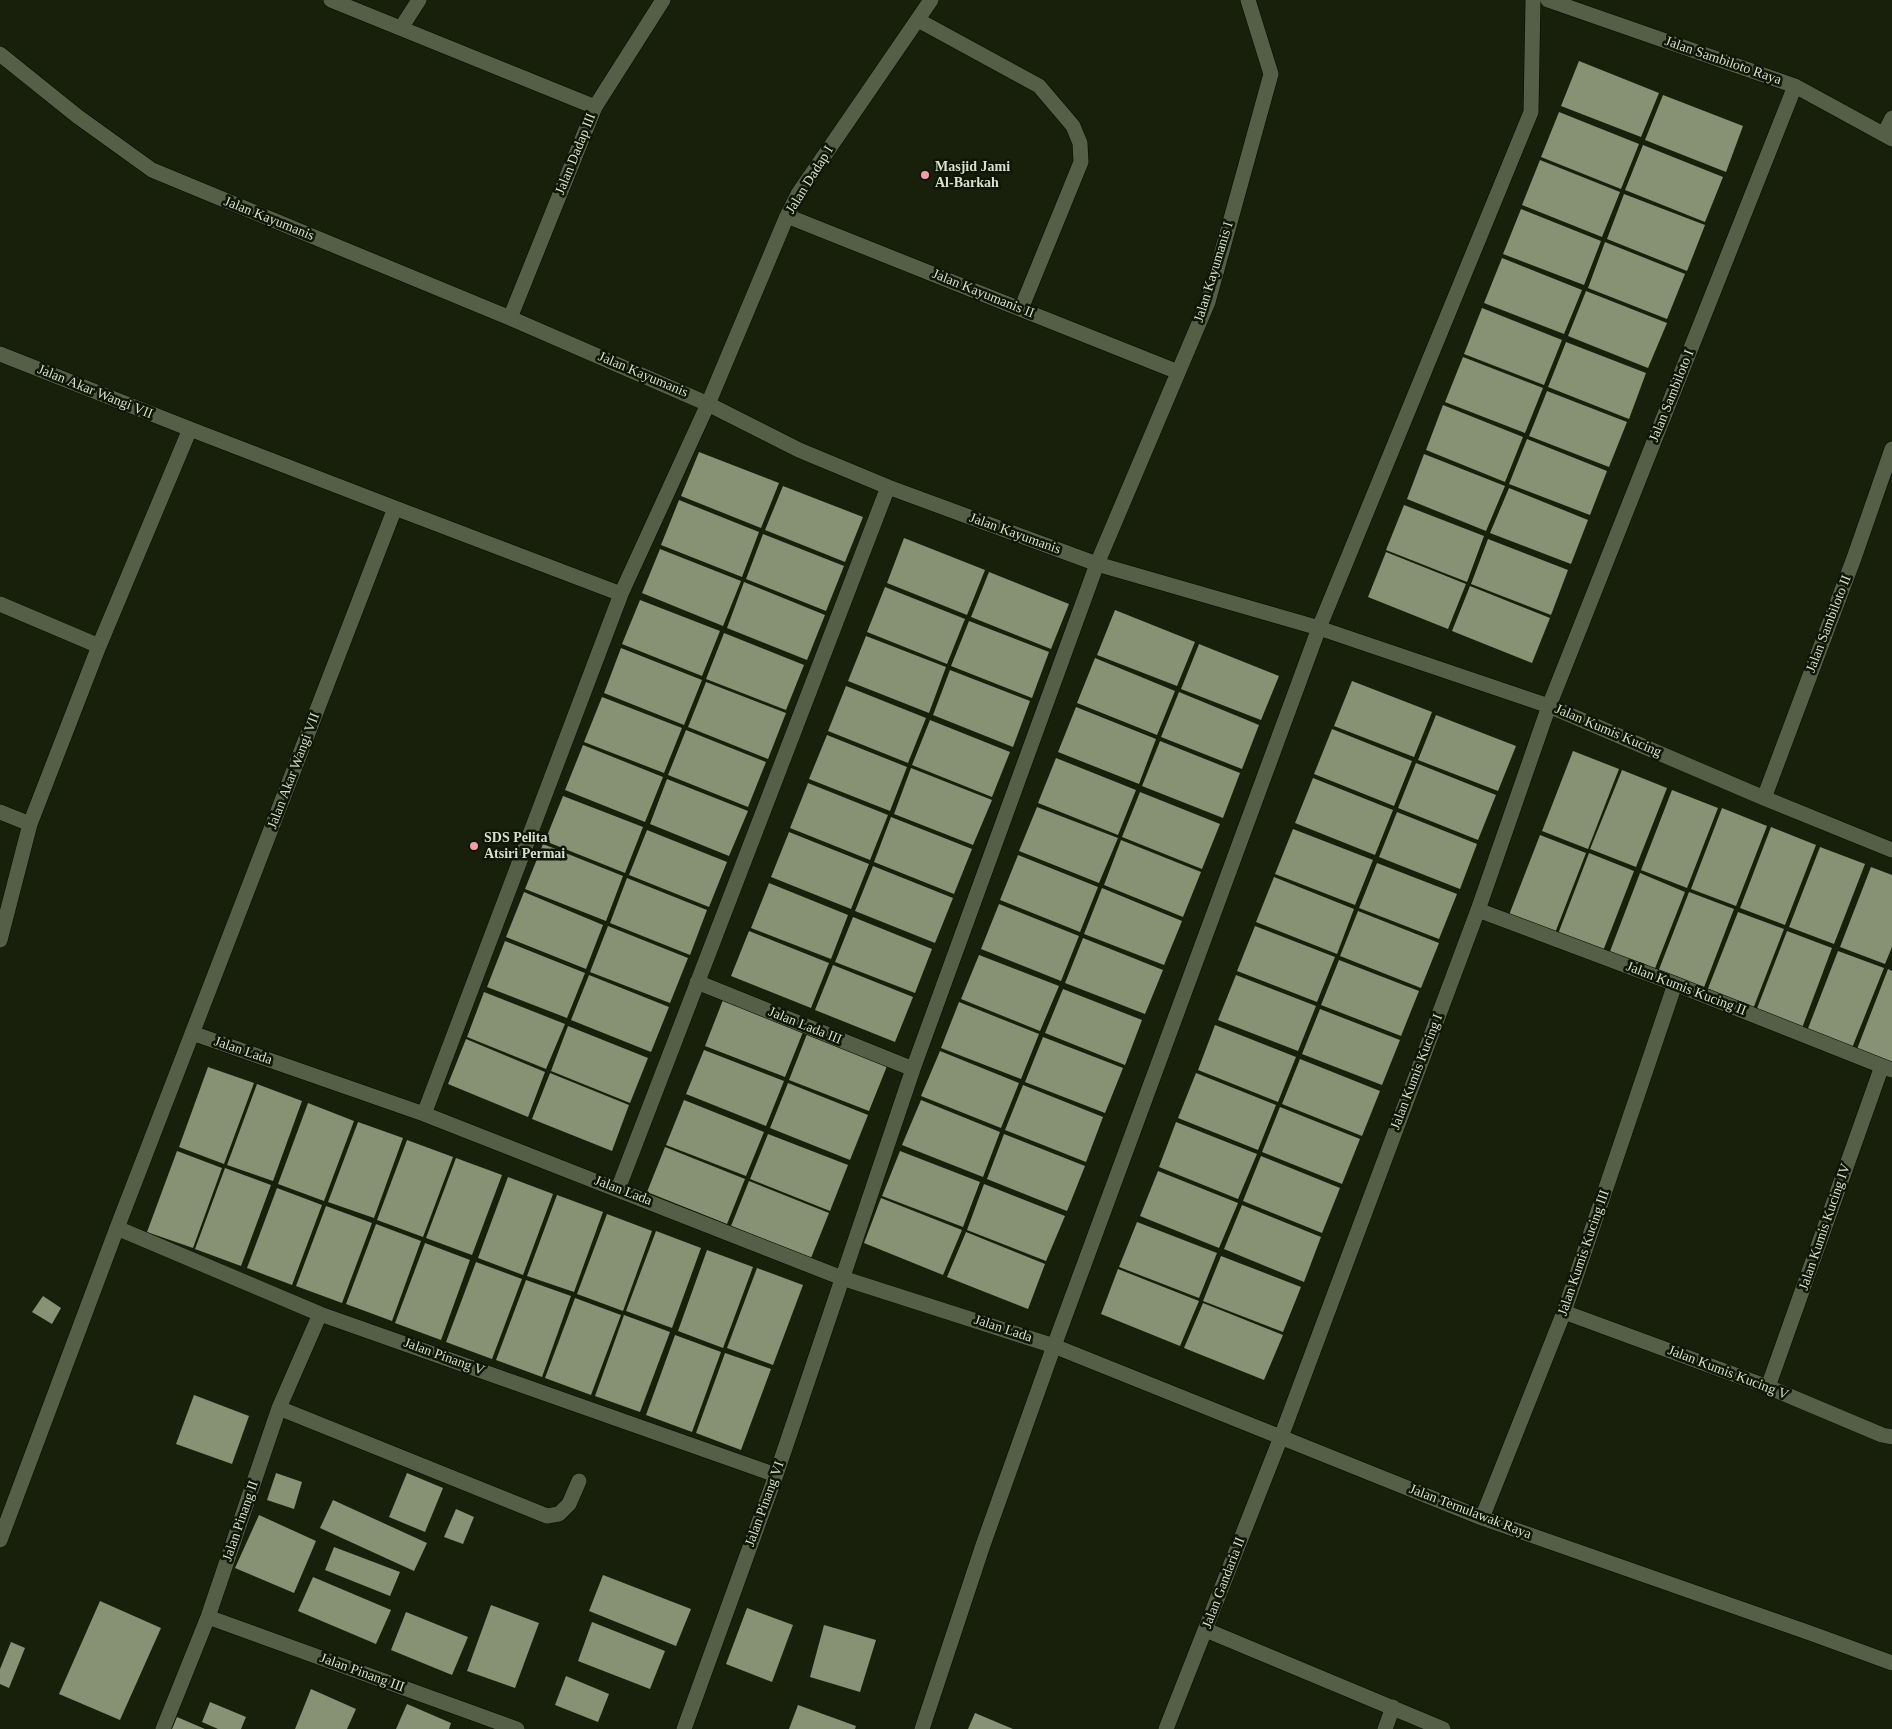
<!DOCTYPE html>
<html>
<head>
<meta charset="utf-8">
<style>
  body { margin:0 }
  canvas { display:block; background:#181f0a }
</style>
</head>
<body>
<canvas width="1892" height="1729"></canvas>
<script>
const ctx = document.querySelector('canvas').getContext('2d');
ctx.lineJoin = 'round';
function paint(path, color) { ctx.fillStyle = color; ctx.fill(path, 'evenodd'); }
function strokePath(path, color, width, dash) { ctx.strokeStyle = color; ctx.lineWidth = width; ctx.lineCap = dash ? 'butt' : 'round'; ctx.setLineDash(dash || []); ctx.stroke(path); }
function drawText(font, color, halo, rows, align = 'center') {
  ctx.font = font + ' Georgia,serif'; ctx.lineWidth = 5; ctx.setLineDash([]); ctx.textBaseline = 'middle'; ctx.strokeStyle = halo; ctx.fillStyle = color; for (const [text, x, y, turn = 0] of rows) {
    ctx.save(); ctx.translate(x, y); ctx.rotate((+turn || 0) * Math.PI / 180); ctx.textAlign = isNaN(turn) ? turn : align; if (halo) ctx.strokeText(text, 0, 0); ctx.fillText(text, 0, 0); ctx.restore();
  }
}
paint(new Path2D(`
  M1579,61L1659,93L1641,137L1561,106Z
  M1663,95L1743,126L1726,172L1645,140Z
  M1559,112L1639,144L1621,189L1541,157Z
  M1643,145L1723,177L1705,222L1625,190Z
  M1540,160L1620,192L1602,237L1522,205Z
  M1624,194L1705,225L1687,271L1607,239Z
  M1521,209L1601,241L1584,285L1503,254Z
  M1605,242L1685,274L1667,319L1588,288Z
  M1502,258L1582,290L1564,334L1484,303Z
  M1586,291L1667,323L1648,368L1568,336Z
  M1482,308L1562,340L1544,385L1464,354Z
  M1566,342L1646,373L1629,419L1548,387Z
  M1463,357L1543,388L1525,433L1445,402Z
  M1547,391L1627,422L1609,467L1529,436Z
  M1443,405L1523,437L1505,482L1426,450Z
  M1527,439L1607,471L1590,515L1509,484Z
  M699,452L779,483L761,528L681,496Z
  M1424,454L1505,486L1486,531L1407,499Z
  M783,486L863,517L845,562L765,530Z
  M1509,488L1588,520L1571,564L1490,533Z
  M679,500L759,532L742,577L661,545Z
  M1404,505L1484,536L1467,582L1386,550Z
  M763,534L844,566L826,611L746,579Z
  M904,538L985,570L967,615L887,583Z
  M1488,539L1568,570L1551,615L1471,584Z
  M660,549L741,581L723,626L642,593Z
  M1386,552L1466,584L1448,629L1368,597Z
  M989,572L1069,604L1051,649L971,617Z
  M744,582L825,615L807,660L727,628Z
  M1470,586L1550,618L1532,663L1452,631Z
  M885,587L965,619L947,664L867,632Z
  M640,600L720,631L702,676L622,644Z
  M1115,610L1195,642L1177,686L1097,655Z
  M969,621L1049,652L1032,698L951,666Z
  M724,633L804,665L786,710L706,679Z
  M866,636L946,667L929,713L848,681Z
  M1199,644L1279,676L1261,720L1181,689Z
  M621,648L702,680L684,725L604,693Z
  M1095,658L1175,691L1157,735L1077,703Z
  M950,670L1030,701L1013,747L933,715Z
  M1352,681L1432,712L1414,757L1334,726Z
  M706,682L786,713L768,759L688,727Z
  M846,686L926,718L908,763L828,731Z
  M1179,692L1259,725L1242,769L1161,737Z
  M602,697L682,728L664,773L584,742Z
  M1076,707L1156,739L1139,784L1058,752Z
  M1436,715L1516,746L1498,791L1418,760Z
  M930,720L1010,752L992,797L912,765Z
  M1332,729L1412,761L1394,806L1314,774Z
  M686,730L766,762L748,807L668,775Z
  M827,735L907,767L890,811L809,779Z
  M1160,741L1240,773L1223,818L1142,786Z
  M583,745L663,777L645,822L565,790Z
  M1573,751L1619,769L1588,849L1542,831Z
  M1056,758L1136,790L1118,835L1038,803Z
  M1416,763L1496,795L1478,840L1398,808Z
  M911,768L992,800L973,845L894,814Z
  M1622,770L1667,788L1636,867L1590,849Z
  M1313,778L1393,810L1375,855L1295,823Z
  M667,779L748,811L729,856L650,824Z
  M808,783L888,815L870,860L790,828Z
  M1672,790L1718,808L1687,888L1641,870Z
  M1140,792L1220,824L1202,869L1122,837Z
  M563,796L643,827L625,873L545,841Z
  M1037,807L1118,838L1099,883L1019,851Z
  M1722,808L1767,826L1736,906L1691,889Z
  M1397,812L1477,844L1460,889L1379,857Z
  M891,817L972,849L954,894L874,862Z
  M1771,827L1816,845L1785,925L1740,908Z
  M1293,829L1373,860L1355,905L1275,874Z
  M647,830L727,862L709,907L629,875Z
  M789,832L869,864L851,909L771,877Z
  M1540,835L1586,853L1555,933L1509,915Z
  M1121,840L1201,872L1183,917L1104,885Z
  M543,844L623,876L606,921L525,889Z
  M1820,847L1865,864L1834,944L1789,927Z
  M1589,853L1634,871L1603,951L1558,934Z
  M1018,855L1098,887L1080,932L1000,900Z
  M1377,863L1457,894L1439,939L1359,908Z
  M873,866L953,898L935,943L855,911Z
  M1871,867L1892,875V947L1885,964L1840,947Z
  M1640,873L1685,892L1654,971L1609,954Z
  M1274,877L1354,909L1337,954L1256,922Z
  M627,878L707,910L690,955L610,923Z
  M769,883L848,915L831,959L751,928Z
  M1102,888L1182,921L1164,965L1084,934Z
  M524,892L603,925L586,969L506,937Z
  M1689,892L1734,909L1703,990L1658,972Z
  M999,904L1079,936L1061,981L981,949Z
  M1358,911L1439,943L1421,988L1340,956Z
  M1738,912L1784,929L1753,1009L1707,991Z
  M853,917L932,949L915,993L835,962Z
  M608,926L688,958L670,1003L590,972Z
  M1255,926L1335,957L1317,1002L1237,971Z
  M749,931L829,963L811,1008L731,976Z
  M1787,931L1832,948L1802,1028L1756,1011Z
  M1083,938L1163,970L1145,1014L1065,983Z
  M505,941L585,973L567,1018L487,987Z
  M1838,951L1884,968L1852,1048L1807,1031Z
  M979,955L1059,986L1040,1031L961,999Z
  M1339,960L1419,991L1401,1036L1321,1005Z
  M833,965L913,997L895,1042L815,1010Z
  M1888,969L1892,971V1063L1857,1049Z
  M589,975L669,1007L651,1052L571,1020Z
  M1236,975L1316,1006L1298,1051L1218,1020Z
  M1063,989L1142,1020L1125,1065L1045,1033Z
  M484,992L565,1024L546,1069L467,1037Z
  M723,1000L803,1032L785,1077L705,1046Z
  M959,1002L1039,1034L1021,1079L941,1048Z
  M1320,1009L1400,1040L1382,1085L1302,1054Z
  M1215,1025L1296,1057L1278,1102L1198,1070Z
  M568,1026L648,1058L630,1103L551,1071Z
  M807,1034L887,1066L869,1111L789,1080Z
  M1043,1037L1123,1068L1105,1113L1025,1082Z
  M466,1039L545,1072L528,1117L448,1084Z
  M704,1050L784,1081L766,1126L686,1094Z
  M940,1051L1019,1083L1001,1128L921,1096Z
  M1300,1059L1380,1091L1362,1136L1282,1104Z
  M208,1067L254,1083L224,1164L179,1147Z
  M550,1073L629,1105L612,1151L532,1119Z
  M1196,1073L1276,1105L1258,1150L1178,1118Z
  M788,1083L868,1115L850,1160L770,1128Z
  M257,1084L302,1101L273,1181L227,1165Z
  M1023,1085L1103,1117L1086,1162L1005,1130Z
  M684,1100L764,1132L746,1176L666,1145Z
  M921,1100L1000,1132L983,1177L902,1145Z
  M308,1103L354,1121L324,1201L278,1184Z
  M1280,1107L1360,1139L1342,1184L1262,1152Z
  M358,1122L403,1138L374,1218L328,1202Z
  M1176,1122L1257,1154L1238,1199L1159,1167Z
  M768,1134L848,1165L830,1211L750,1179Z
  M1004,1134L1085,1166L1067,1211L987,1179Z
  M407,1140L453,1157L423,1237L377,1220Z
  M665,1147L745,1179L727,1224L647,1192Z
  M177,1151L222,1168L193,1248L147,1232Z
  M900,1151L980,1182L963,1227L882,1196Z
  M1261,1156L1340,1188L1322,1233L1243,1201Z
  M456,1158L502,1175L472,1255L426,1238Z
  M225,1168L271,1185L241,1266L195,1249Z
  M1158,1171L1238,1203L1219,1248L1140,1216Z
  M508,1177L553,1194L523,1275L478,1258Z
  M749,1181L829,1213L811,1258L731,1226Z
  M984,1184L1065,1216L1046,1261L967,1230Z
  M277,1188L322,1205L292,1285L247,1268Z
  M557,1195L603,1212L574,1292L527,1276Z
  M881,1198L962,1230L943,1275L864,1243Z
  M1242,1205L1321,1237L1304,1282L1224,1249Z
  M326,1206L372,1223L342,1303L296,1286Z
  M607,1214L652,1231L623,1311L577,1294Z
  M1137,1222L1217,1253L1199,1298L1119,1267Z
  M376,1224L421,1241L392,1321L346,1304Z
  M656,1231L701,1248L672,1328L626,1311Z
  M966,1232L1045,1264L1028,1309L947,1277Z
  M425,1243L470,1260L441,1340L395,1323Z
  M707,1250L753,1267L723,1348L678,1331Z
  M1221,1256L1301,1287L1283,1332L1203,1301Z
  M476,1262L522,1279L492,1359L446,1342Z
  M757,1268L803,1285L773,1365L727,1348Z
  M1118,1269L1199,1301L1180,1346L1101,1314Z
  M526,1280L571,1296L542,1377L496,1360Z
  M43,1296L61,1308L52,1324L32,1312Z
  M575,1298L621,1315L591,1395L545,1378Z
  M1203,1303L1283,1335L1264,1380L1184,1348Z
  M624,1315L670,1332L640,1412L595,1396Z
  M675,1335L721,1352L692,1432L646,1415Z
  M725,1353L771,1369L741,1450L696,1433Z
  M194,1395L249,1416L232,1464L176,1444Z
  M276,1473L302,1482L294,1509L267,1500Z
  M407,1473L443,1488L425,1532L389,1517Z
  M333,1500L427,1543L414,1571L320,1528Z
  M456,1509L474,1517L463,1544L444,1537Z
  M259,1515L316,1541L294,1593L235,1568Z
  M334,1547L400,1572L390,1596L325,1570Z
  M603,1575L691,1609L676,1646L589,1611Z
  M313,1577L391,1610L376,1644L298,1611Z
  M100,1601L161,1628L120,1720L59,1694Z
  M491,1605L539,1623L515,1688L467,1671Z
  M747,1608L793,1625L772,1682L726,1664Z
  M406,1612L468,1637L452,1675L391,1650Z
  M592,1622L665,1651L650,1689L578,1661Z
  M824,1625L876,1640L860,1692L810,1677Z
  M11,1642L25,1648L9,1688L0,1684V1669Z
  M566,1676L609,1694L598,1722L555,1705Z
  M311,1689L356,1709L347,1729H295Z
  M210,1702L246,1717L241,1729H218L202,1722Z
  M407,1704L451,1723L449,1729H396Z
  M798,1705L856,1726L855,1729H789Z
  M975,1713L1013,1729H968Z
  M177,1717L205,1729H172Z`), '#869273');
const street = new Path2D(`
  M331,0L595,107
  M1548,0L1795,86L1892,139
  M918,20L1039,86L1073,126L1080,143L1081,162L1021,309
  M401,28L419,0
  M0,54L77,116L152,170L510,318L708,404L799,450L888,487L1097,564L1319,628L1549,706L1764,798L1892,850
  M1884,134L1892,118
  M787,216L1178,372
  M510,318L595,107L663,0
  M0,354L190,429L99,646L30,824L0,940
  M395,508L621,594
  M0,604L99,646
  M1764,798L1854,558L1892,449
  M0,812L30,824
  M1478,910L1675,984L1892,1070
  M697,982L913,1069
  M192,1033L424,1114L842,1278L1054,1346L1482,1518L1810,1633L1892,1663
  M424,1114L621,594L708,404L787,216L798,194L931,0
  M618,1189L888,487
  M117,1228L320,1314L776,1475
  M1564,1312L1768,1387L1882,1435L1892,1437
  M1768,1387L1882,1066
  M279,1408L547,1516L559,1514L569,1504L579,1481
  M1482,1518L1564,1312L1675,984
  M0,1540L117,1228L395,508L190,429
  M208,1617L517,1729
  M1206,1630L1443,1729
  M163,1729L208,1617L279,1408L320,1314
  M684,1729L776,1475L913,1069L1097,564L1208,302L1271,74L1248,0
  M922,1729L983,1545L1054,1346L1319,628L1531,112L1533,0
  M1166,1729L1281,1437L1478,910L1549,706L1795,86
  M1385,1729L1393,1707`);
strokePath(street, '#040900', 16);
strokePath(street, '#555f47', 15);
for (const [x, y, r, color] of [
  [925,175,5,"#f29aae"],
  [474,846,5,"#f29aae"]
]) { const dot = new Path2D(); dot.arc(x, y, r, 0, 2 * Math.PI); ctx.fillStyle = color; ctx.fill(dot); strokePath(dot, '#0f1603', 2); }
drawText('14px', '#d9dfd1', '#0f1603', [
  ["Jalan Sambiloto Raya",1723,61,19],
  ["Jalan Dadap III",576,154,-68],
  ["Jalan Dadap I",810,180,-58],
  ["Jalan Kayumanis",269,219,22],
  ["Jalan Kayumanis I",1214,272,-73],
  ["Jalan Kayumanis II",983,294,22],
  ["Jalan Kayumanis",643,375,23],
  ["Jalan Akar Wangi VII",95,392,22],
  ["Jalan Sambiloto I",1672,396,-68],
  ["Jalan Kayumanis",1015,534,20],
  ["Jalan Sambiloto II",1829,624,-69],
  ["Jalan Kumis Kucing",1608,731,23],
  ["Jalan Akar Wangi VII",294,771,-69],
  ["Jalan Kumis Kucing II",1686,989,21],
  ["Jalan Lada III",805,1026,22],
  ["Jalan Lada",243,1051,19],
  ["Jalan Kumis Kucing I",1417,1072,-69],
  ["Jalan Lada",623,1191,21],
  ["Jalan Kumis Kucing IV",1825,1227,-71],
  ["Jalan Kumis Kucing III",1584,1253,-71],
  ["Jalan Lada",1003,1329,18],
  ["Jalan Pinang V",444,1357,20],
  ["Jalan Kumis Kucing V",1728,1373,21],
  ["Jalan Pinang VI",765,1504,-70],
  ["Jalan Temulawak Raya",1470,1512,21],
  ["Jalan Pinang II",241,1521,-71],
  ["Jalan Gandaria II",1224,1583,-69],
  ["Jalan Pinang III",362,1673,20]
]);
drawText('bold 14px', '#d9dfd1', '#0f1603', [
  ["Masjid Jami",935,167],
  ["Al-Barkah",935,183],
  ["SDS Pelita",484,838],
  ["Atsiri Permai",484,854]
], 'left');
</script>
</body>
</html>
